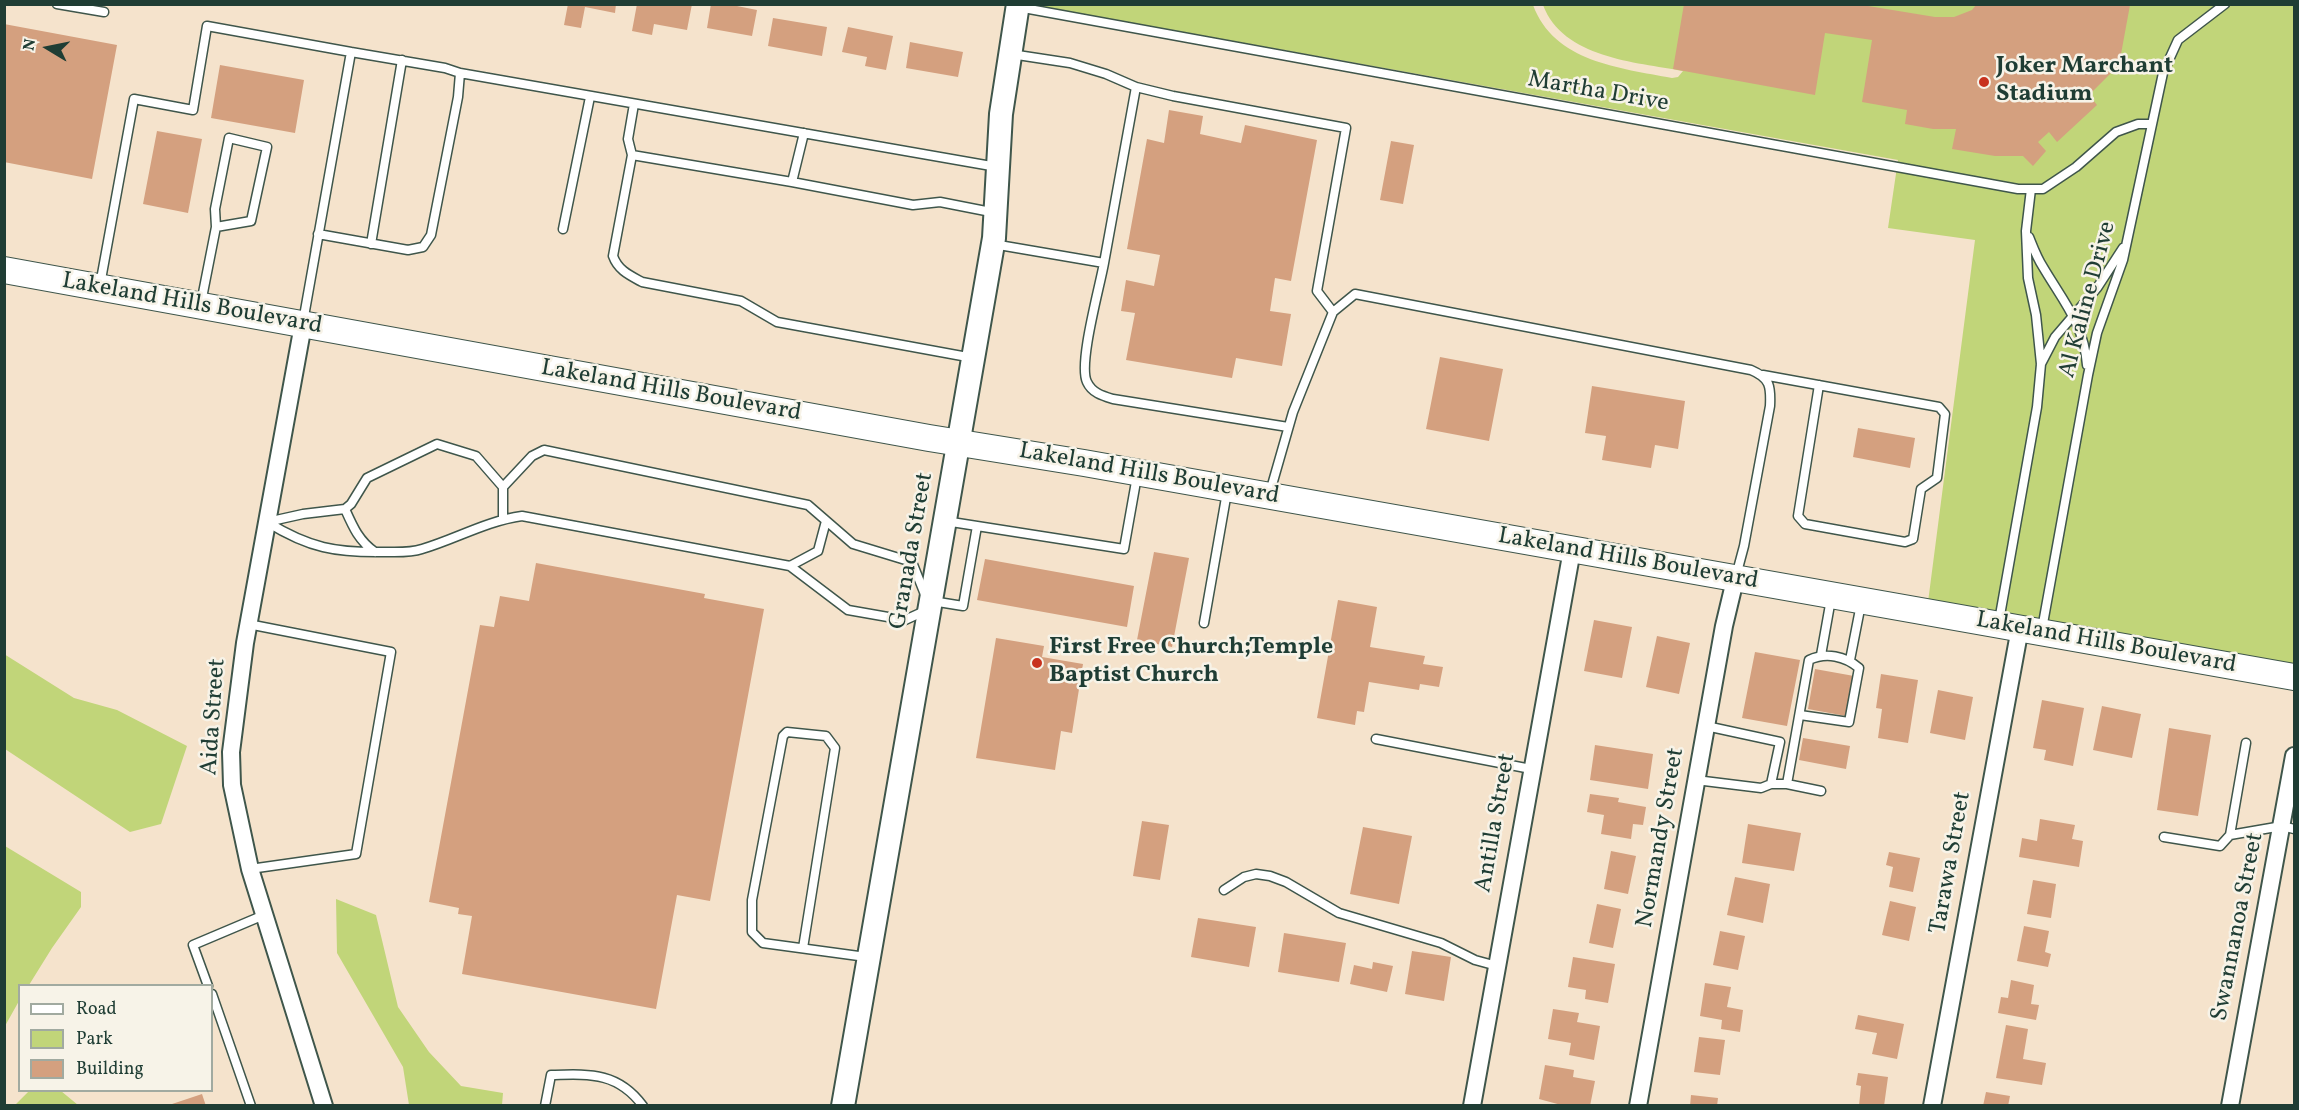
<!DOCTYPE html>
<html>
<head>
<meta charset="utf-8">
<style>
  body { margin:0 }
  #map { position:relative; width:2299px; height:1110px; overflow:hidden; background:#f5e3cc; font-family:Vollkorn,serif }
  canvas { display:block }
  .frame { position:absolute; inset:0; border:6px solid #1f3d34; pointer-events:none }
  .legend { position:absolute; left:18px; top:984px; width:195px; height:108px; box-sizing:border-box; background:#f7f3e8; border:2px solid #a1aaa0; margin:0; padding:8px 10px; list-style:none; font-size:18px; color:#1f3d34 }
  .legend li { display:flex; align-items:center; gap:12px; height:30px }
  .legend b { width:30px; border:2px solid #a1aaa0 }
  .north { position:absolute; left:18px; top:18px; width:60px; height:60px; -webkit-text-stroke:4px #f7f3e8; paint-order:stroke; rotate:280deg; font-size:16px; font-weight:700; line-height:24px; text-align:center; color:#1f3d34 }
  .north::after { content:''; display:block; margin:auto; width:21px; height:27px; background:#1f3d34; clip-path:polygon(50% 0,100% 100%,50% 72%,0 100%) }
</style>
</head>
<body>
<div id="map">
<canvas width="2299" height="1110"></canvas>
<div class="frame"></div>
<ul class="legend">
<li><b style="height:8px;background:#fff"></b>Road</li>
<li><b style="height:16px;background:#c1d579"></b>Park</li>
<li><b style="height:16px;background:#d4a07f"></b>Building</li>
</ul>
<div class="north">N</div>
</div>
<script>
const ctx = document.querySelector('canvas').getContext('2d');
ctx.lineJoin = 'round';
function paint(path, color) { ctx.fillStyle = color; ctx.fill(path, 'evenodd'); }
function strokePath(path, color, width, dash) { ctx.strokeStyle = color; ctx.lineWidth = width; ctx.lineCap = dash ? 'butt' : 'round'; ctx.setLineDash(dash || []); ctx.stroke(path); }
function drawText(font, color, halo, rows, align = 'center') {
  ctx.font = font + ' Vollkorn,serif'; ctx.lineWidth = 5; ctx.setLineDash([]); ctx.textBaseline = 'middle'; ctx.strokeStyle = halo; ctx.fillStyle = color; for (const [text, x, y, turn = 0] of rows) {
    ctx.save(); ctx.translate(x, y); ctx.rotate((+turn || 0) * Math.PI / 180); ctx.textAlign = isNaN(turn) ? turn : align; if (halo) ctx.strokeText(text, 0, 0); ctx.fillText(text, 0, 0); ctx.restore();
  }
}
paint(new Path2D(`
  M1032,5H1533C1554,62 1620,68 1672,78L1678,77L1683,71C1635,62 1563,58 1543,5H2294V667L1928,602L1975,240L1888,228L1898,160Z
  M4,654L74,698L117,710L187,746L161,824L130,832L5,749Z
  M5,846L81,892V907L52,948L29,985L20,986L19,1001L5,1026Z
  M336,899L376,915L398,1007L429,1052L461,1086L503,1093L502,1105H409L403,1067L337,953Z
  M29,1091H61L78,1105H15Z`), '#c1d579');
paint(new Path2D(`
  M568,4H616L615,13L585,7L581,28L564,25Z
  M637,4H692L687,30L654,24L652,35L632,31Z
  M711,4H727L757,10L752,36L707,28Z
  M1684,4H1856L1935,17H1954L1972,10L1976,5H2130L2119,65L2089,95L2097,105L2057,142L2049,132L2038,142L2046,151L2033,166L2023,156H1995L1952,149L1956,129H1933L1905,124L1907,110L1862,102L1872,40L1825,33L1815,95L1673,69Z
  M773,18L827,27L822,56L768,46Z
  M4,24L117,45L92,179L4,162Z
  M848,27L893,36L886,70L865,66L867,57L842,52Z
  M910,42L963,52L958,77L906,68Z
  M220,65L304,80L295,133L211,118Z
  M1169,110L1203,116L1200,134L1241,143L1245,125L1317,140L1291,281L1275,278L1270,311L1291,314L1282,366L1236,358L1232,378L1126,360L1135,313L1121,311L1126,280L1154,286L1160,255L1127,249L1147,139L1164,143Z
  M157,131L202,139L188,213L143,204Z
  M1391,141L1414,145L1403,204L1380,200Z
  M1440,357L1503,369L1489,441L1426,429Z
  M1592,386L1685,401L1678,449L1655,445L1651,468L1602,460L1606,436L1585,433Z
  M1858,428L1915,438L1910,468L1853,457Z
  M1154,552L1189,558L1172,647L1137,640Z
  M985,559L1134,586L1127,627L977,600Z
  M536,563L705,594L704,598L764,609L710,901L677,895L656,1009L462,974L472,916L458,914L459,908L429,902L480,625L494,627L500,596L529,601Z
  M1338,600L1377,607L1370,647L1425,656L1423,664L1443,667L1439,687L1420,684L1419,690L1369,682L1364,712L1357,711L1355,725L1317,718Z
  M1594,620L1632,627L1622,678L1584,671Z
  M1657,636L1690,643L1679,694L1646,687Z
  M996,638L1044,646L1042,657L1083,664L1072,733L1061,731L1055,770L976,758Z
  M1755,652L1800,660L1787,726L1742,718Z
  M1815,669L1854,676L1846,716L1808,709Z
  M1881,674L1918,680L1908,743L1878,738L1882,709L1876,708Z
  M1938,690L1973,697L1965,740L1930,733Z
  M2042,700L2084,708L2073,766L2044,760L2046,750L2033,748Z
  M2102,706L2141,714L2132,758L2093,750Z
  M2169,728L2211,735L2198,816L2157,810Z
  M1803,738L1850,746L1846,769L1799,760Z
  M1595,745L1653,754L1648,789L1590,780Z
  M1590,794L1619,798L1618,802L1646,807L1643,825L1633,824L1631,839L1601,834L1604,815L1587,812Z
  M2040,819L2075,825L2072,839L2083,841L2079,867L2019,857L2022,838L2037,841Z
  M1142,821L1169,825L1160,880L1133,876Z
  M1748,824L1801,833L1794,871L1742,863Z
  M1363,827L1412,836L1399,904L1350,894Z
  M1611,851L1636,856L1628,894L1604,889Z
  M1889,852L1920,858L1913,892L1889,887L1893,867L1886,865Z
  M1735,877L1770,884L1763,923L1727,915Z
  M2033,880L2056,884L2051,918L2027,914Z
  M1890,901L1916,907L1909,941L1882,935Z
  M1597,904L1621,909L1613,948L1589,943Z
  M1198,918L1256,927L1249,967L1191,957Z
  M2024,926L2049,931L2045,952L2051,954L2048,967L2017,961Z
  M1720,931L1745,936L1738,970L1713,965Z
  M1284,933L1346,943L1339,982L1278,972Z
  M1412,951L1451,957L1444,1001L1405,994Z
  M1573,957L1615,964L1608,1003L1585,999L1586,990L1568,987Z
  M1373,962L1393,966L1387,992L1350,984L1354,965L1372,969Z
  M2011,980L2034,985L2031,1004L2039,1005L2036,1020L1998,1013L2001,997L2008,998Z
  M1705,983L1731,987L1727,1007L1743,1010L1740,1032L1721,1029L1722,1020L1700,1016Z
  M1553,1009L1579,1013L1577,1022L1600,1026L1594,1060L1569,1055L1571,1043L1548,1039Z
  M1858,1015L1904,1024L1897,1059L1872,1054L1877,1033L1855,1029Z
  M2006,1025L2028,1029L2023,1059L2046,1063L2042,1085L1996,1078Z
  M1699,1037L1725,1040L1720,1075L1694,1072Z
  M1545,1065L1574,1070L1573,1077L1595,1081L1590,1106H1565L1539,1099Z
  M1858,1073L1888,1077L1884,1106H1859L1861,1086L1856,1085Z
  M1986,1092L2010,1096L2008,1106H1983Z
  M202,1094L206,1106H169V1105Z
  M1691,1095L1718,1098L1717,1106H1690Z`), '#d4a07f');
const lane = new Path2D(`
  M57,4L104,12
  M1018,7L2018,189H2043L2076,167L2116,132L2138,124H2152
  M1011,54L1070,63L1106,74L1136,87L1173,96L1346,128L1317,291L1333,312
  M460,73L997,167
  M634,104L628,139L632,155L792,182
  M804,133L792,182L913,205L940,202L996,213
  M632,155L613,256C618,270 629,275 642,282L741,301L777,322L973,358
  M563,229L590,97
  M318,234L408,250L423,247L431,235L458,97L460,73L445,68L351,52
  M2029,237C2033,247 2037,258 2043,267C2063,301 2084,324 2087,365
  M371,244L402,60
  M993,244L1104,263C1100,286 1078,364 1087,382C1092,393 1103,396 1113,399L1288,427
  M1104,263L1136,87
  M100,285L134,99L193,110L207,26L351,52L303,322
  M201,303L216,227L215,209L229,138L267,147L251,221L216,227
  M2041,364L2055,337L2097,288L2123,248
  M1763,375L1939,407L1945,414L1937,478L1921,489L1913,539L1905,542L1805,524L1798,516L1819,385
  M503,487L532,456L544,450L808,505L853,544L912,562L926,597
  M1270,492L1293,412L1333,312L1355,294L1751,370C1770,378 1771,386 1770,406L1744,546L1736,576
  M345,509C353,527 359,541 375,552
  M945,521L977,526
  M267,522C309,548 336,553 385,552C397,552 410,553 422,549C456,539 486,521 522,516L790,566L848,610L905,620L927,610
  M267,522L303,514L345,509L351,504L367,478L437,444L476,456L503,487V519
  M790,566L818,551L826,521
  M932,601L963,606L977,526L1124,549L1137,476
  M1999,621L2037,407L2041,364L2036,315L2028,278L2026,231L2031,189
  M1204,623L1227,492
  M248,624L391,652L356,854L250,869
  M2042,629L2088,375L2097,333L2123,260L2163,73L2178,40L2225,4
  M1821,655L1831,599
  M1850,660L1861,604
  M1376,739L1531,769
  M1696,780L1761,788L1771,784L1780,742L1706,726
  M1771,784H1787L1809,660C1826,652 1845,656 1859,668L1849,722L1800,715
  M1787,784L1821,791
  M2230,835L2282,826L2294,829
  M2164,837L2220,846L2230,835L2246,743
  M1224,890L1244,877L1256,874L1270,876L1286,882L1339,913L1441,943L1475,960L1497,966
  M803,948L835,748L826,736L787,732L783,736L752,900V932L763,943L866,957
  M208,986L193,945L264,915
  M212,994L251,1106
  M545,1106L551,1075C590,1074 618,1072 643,1106`);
const street = new Path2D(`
  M303,325L245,643L231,752L232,785L250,869L324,1106
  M1472,1106L1572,550
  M1638,1106L1724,626L1735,580
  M1932,1106L2020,628
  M2230,1106L2294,756`);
const secondary = new Path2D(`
  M843,1106L994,238L1001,114L1018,4`);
const primary = new Path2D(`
  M4,270L929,438L1084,463L2294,677`);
strokePath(lane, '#3f564b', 11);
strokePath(street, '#3f564b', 20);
strokePath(secondary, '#3f564b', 26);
strokePath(primary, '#3f564b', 28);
strokePath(lane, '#fff', 8);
strokePath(street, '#fff', 16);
strokePath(secondary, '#fff', 22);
strokePath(primary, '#fff', 26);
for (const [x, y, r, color] of [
  [1984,82,6,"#c8321e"],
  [1037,663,6,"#c8321e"]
]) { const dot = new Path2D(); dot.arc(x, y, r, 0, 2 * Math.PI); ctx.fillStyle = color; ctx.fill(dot); strokePath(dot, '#f7f3e8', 2); }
drawText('bold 24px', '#1f3d34', '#f7f3e8', [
  ["Joker Marchant",1996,68],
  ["Stadium",1996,96],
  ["First Free Church;Temple",1049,649],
  ["Baptist Church",1049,677]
], 'left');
drawText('24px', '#1f3d34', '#f7f3e8', [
  ["Martha Drive",1598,93,10],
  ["Al Kaline Drive",2089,300,-75],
  ["Lakeland Hills Boulevard",192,305,10],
  ["Lakeland Hills Boulevard",671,392,10],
  ["Lakeland Hills Boulevard",1149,475,10],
  ["Granada Street",913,551,-80],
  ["Lakeland Hills Boulevard",1628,560,10],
  ["Lakeland Hills Boulevard",2106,644,10],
  ["Aida Street",215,717,-86],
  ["Antilla Street",1497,823,-80],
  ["Normandy Street",1662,838,-80],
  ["Tarawa Street",1952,863,-80],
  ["Swannanoa Street",2239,927,-79]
]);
</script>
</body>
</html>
